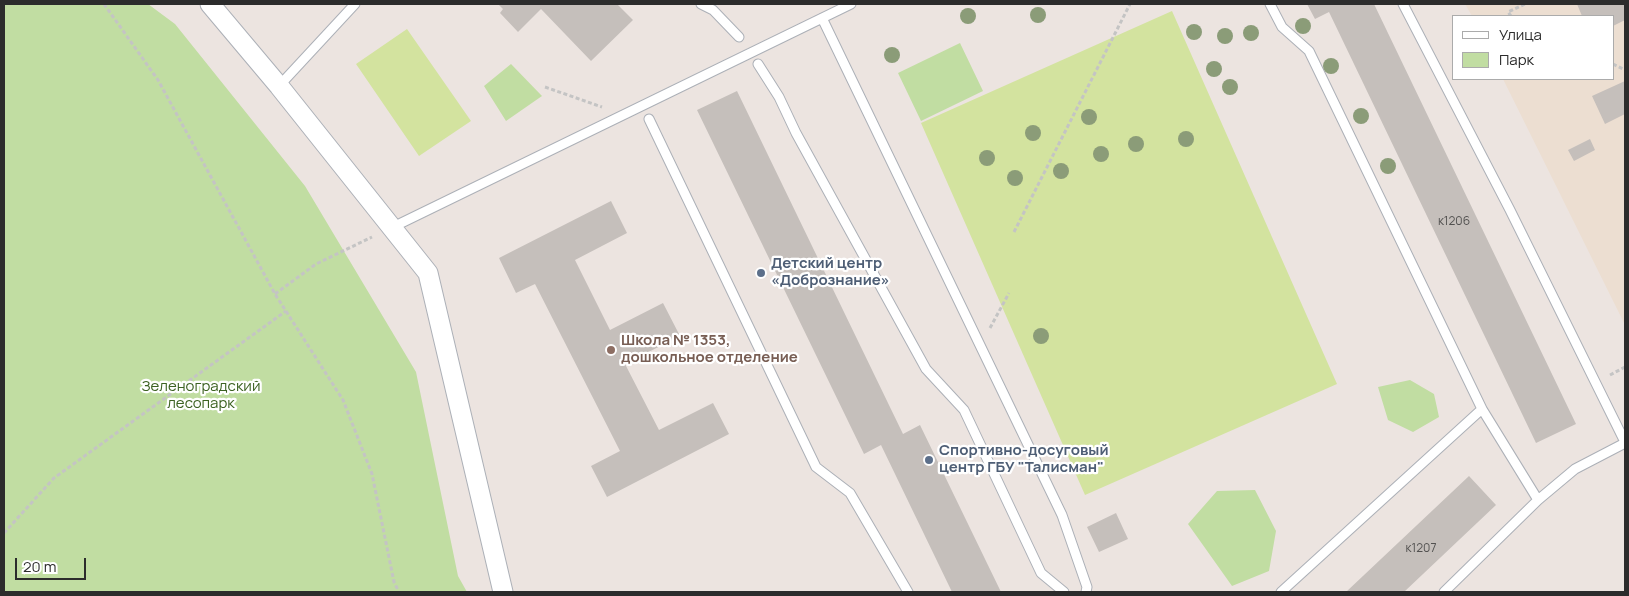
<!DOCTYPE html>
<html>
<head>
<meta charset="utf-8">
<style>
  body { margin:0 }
  #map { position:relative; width:1629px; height:596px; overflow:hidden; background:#ece4e0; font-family:Manrope,sans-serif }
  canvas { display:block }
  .frame { position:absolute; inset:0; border:5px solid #2c2c2c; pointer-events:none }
  .legend { position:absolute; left:1452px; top:15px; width:162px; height:65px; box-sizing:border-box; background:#fff; border:1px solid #ababab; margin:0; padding:6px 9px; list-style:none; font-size:15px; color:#2c2c2c }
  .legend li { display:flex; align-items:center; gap:10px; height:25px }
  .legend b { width:25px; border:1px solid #ababab }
  .scale { position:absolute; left:15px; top:558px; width:71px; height:22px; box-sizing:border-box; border:2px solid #2c2c2c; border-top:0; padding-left:6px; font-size:15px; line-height:18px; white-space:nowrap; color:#2c2c2c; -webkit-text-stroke:4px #fff; paint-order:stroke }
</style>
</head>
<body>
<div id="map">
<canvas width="1629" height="596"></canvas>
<div class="frame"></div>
<ul class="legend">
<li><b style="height:6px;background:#fff"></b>Улица</li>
<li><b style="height:14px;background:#c1dda2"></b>Парк</li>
</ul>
<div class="scale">20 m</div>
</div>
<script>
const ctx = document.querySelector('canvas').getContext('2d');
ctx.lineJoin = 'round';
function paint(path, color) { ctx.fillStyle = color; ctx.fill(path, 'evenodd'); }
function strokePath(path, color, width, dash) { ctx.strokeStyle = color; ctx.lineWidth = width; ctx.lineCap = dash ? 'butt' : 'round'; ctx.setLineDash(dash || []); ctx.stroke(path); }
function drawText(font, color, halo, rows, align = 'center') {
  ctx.font = font + ' Manrope,sans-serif'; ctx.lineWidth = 4.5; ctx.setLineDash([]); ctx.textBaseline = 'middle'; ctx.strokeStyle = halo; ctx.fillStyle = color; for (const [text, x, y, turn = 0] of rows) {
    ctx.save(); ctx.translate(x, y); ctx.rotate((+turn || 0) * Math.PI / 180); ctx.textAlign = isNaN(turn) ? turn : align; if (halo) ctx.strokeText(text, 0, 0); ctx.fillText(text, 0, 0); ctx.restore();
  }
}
paint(new Path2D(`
  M1465,4H1625V325L1503,79H1613V16H1472Z`), '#ecded1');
paint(new Path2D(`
  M4,4H148L175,24L305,186L416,372L458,576L467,592H4Z
  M960,43L983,91L921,121L898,73Z
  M511,64L542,96L506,121L484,86Z
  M1410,380L1434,394L1439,417L1413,432L1388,420L1378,387Z
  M1255,490L1276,531L1269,571L1232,586L1188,524L1217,491Z`), '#c1dda2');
paint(new Path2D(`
  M1172,11L1337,384L1085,495L921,123Z
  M407,29L471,121L419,156L356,64Z`), '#d3e39f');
paint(new Path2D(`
  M498,4H617L633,20L591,61L541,9L518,32L500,13L503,9Z
  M1307,4H1374L1576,424L1536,443L1329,12L1315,19Z
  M1577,4H1625V20L1613,26V16H1582Z
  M1625,81V114L1605,124L1592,96Z
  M737,91L903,434L920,425L1001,592H952L881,445L864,454L697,110Z
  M1590,139L1595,150L1574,161L1568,150Z
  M611,201L627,233L575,260L610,330L663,303L680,336L625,364L659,430L713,403L729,434L607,497L591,466L620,451L535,284L516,293L499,258Z
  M1469,476L1496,505L1404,592H1346Z
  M1116,513L1128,539L1099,552L1087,527Z`), '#c5bfbb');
const service = new Path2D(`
  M701,4L713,10L739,37
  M1270,4L1282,27L1309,51L1482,409
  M1403,4L1510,210L1625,442
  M822,18L1062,515L1087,587L1086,592
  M758,64L779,97L796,133L926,369L964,410L1041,573L1064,592
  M279,86L355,4
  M649,119L816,467L850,493L908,592
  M393,227L851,4
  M1281,592L1482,409L1538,500
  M1444,592L1538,500L1575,469L1625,443`);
const minor = new Path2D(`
  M210,4L279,86L428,273L503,592`);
strokePath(service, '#acb0b7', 11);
strokePath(minor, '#acb0b7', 21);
strokePath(new Path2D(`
  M104,4L158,80L275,294L343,400L372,474L394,582L399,592
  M1511,16L1508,12L1525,4
  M1613,64L1623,69
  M545,87L602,107
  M1014,232L1130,4
  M275,294L316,264L372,237
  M990,328L1009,293
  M1610,375L1625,367
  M4,533L54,478L286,311`), '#c4c4c4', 3, [4, 2.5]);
strokePath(service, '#fff', 9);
strokePath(minor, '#fff', 19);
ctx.fillStyle = '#8b9c78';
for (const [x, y] of [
  [1038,15],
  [968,16],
  [1303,26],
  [1194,32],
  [1251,33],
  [1225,36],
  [892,55],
  [1331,66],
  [1214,69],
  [1230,87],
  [1361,116],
  [1089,117],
  [1033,133],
  [1186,139],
  [1136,144],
  [1101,154],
  [987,158],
  [1388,166],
  [1061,171],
  [1015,178],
  [1041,336]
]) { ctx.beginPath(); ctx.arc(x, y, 8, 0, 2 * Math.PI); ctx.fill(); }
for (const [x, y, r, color] of [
  [761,273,5,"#5c6f8a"],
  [611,350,5,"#8d6e63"],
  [929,460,5,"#5c6f8a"]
]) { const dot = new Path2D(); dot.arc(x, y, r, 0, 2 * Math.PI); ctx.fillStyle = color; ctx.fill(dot); strokePath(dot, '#fff', 2); }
drawText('12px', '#525150', null, [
  ["к1206",1454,222],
  ["к1207",1421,549]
]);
drawText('bold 15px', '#4e5e75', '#fff', [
  ["Детский центр",771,264],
  ["«Добрознание»",771,281],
  ["Спортивно-досуговый",939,451],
  ["центр ГБУ \"Талисман\"",939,468]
], 'left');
drawText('bold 15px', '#785e54', '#fff', [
  ["Школа № 1353,",621,341],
  ["дошкольное отделение",621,358]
], 'left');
drawText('15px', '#3c6222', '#fff', [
  ["Зеленоградский",201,387],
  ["лесопарк",201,404]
]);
</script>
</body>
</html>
